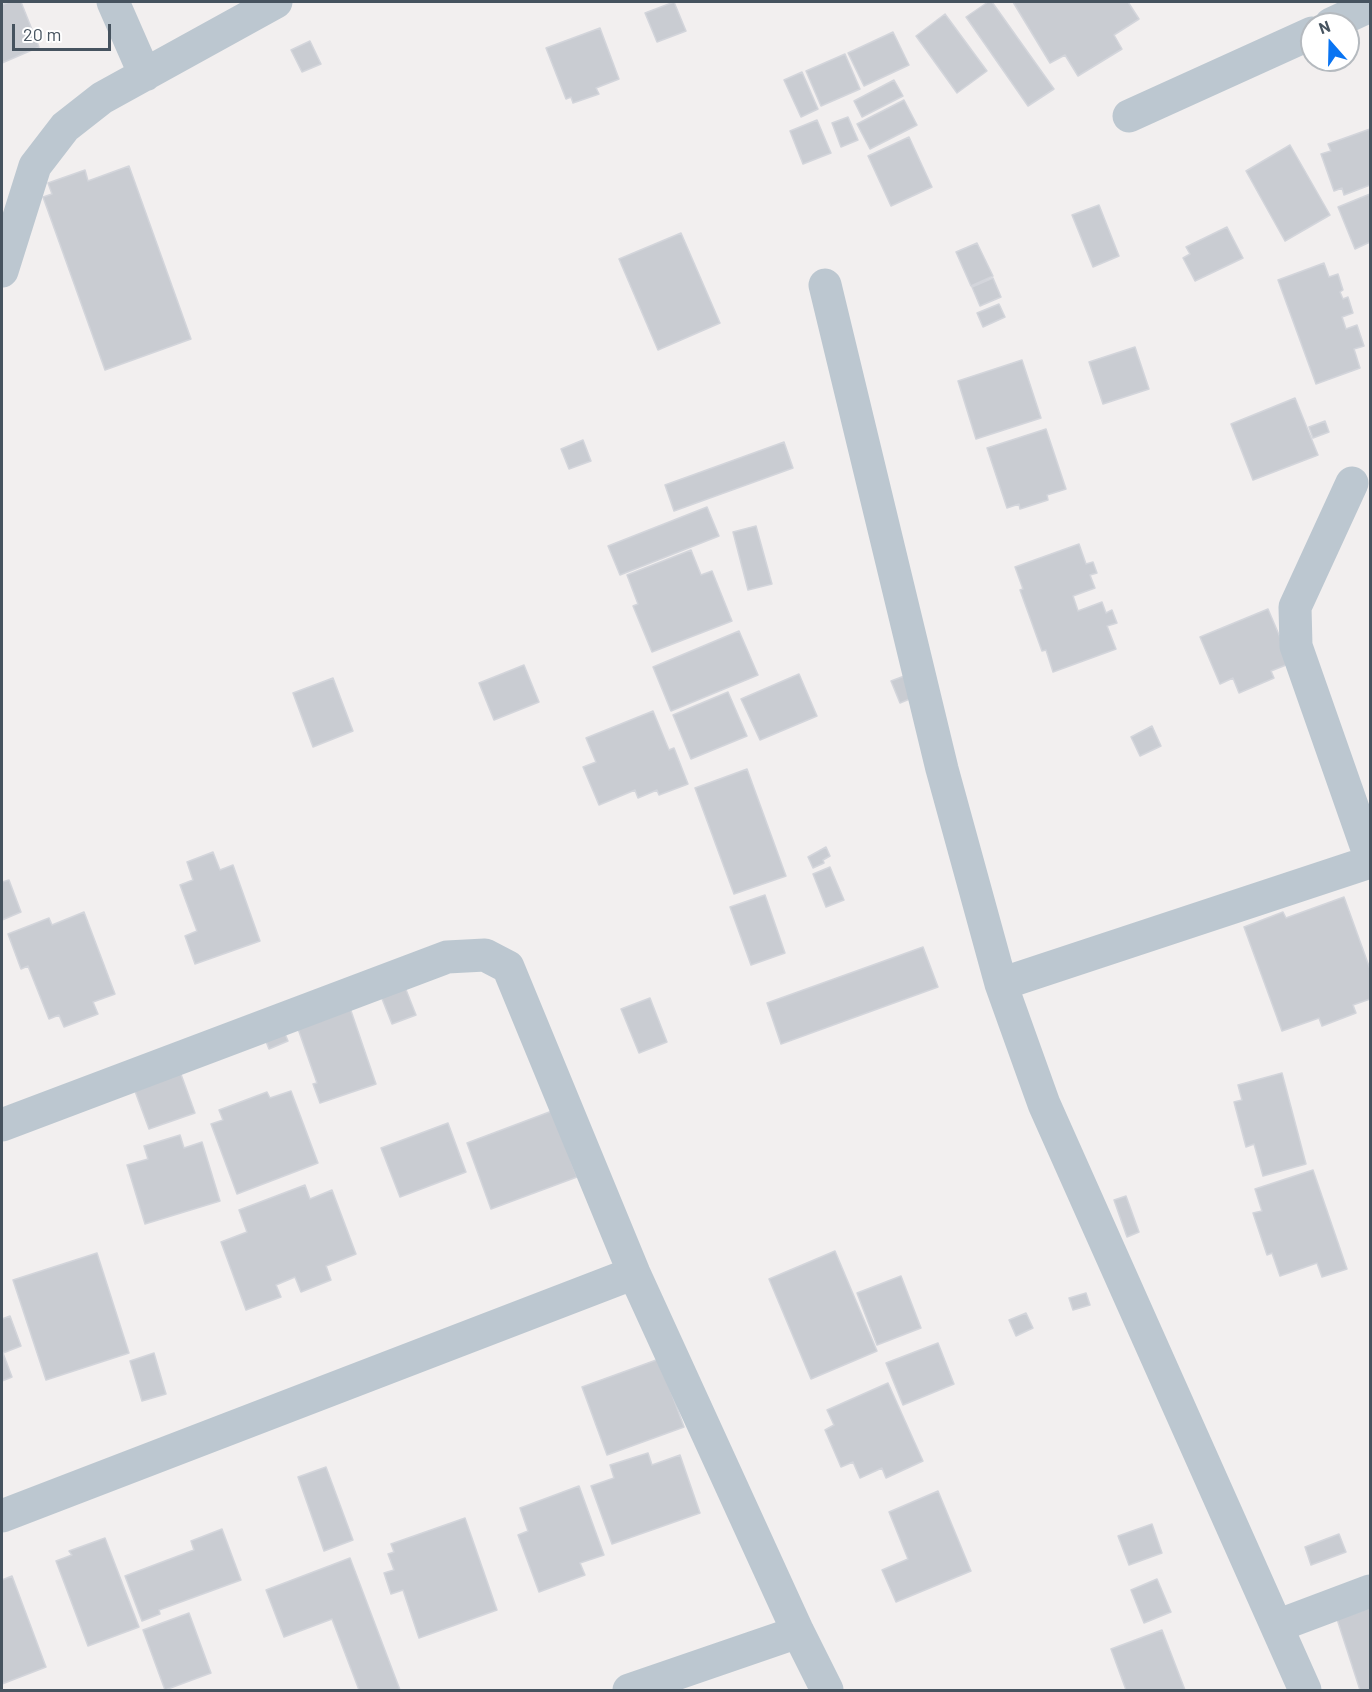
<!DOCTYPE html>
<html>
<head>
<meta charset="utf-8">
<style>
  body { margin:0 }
  #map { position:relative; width:1372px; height:1692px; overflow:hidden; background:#f2efef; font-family:Barlow,sans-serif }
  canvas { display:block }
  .frame { position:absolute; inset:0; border:3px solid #46535f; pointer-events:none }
  .north { position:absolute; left:1300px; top:12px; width:60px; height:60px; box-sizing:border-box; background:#fff; border:2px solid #b5babf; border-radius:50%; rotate:340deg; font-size:16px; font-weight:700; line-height:24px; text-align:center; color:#46535f }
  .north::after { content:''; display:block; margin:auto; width:21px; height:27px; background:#0974f2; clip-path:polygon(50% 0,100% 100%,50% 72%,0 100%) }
  .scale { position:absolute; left:12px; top:24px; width:99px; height:27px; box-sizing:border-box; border:3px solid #46535f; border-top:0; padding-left:8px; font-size:18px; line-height:21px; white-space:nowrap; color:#46535f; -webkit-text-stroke:4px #fff; paint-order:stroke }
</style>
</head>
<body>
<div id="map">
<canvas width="1372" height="1692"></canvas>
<div class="frame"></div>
<div class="north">N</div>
<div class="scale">20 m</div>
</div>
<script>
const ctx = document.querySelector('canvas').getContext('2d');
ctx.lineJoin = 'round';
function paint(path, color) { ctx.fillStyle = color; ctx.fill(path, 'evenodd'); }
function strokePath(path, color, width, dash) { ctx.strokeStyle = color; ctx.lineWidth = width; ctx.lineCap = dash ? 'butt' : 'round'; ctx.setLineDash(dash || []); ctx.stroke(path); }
const building = new Path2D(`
  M9,2H21L39,47L2,63V5Z
  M674,2L686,31L657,42L645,13Z
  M988,2H992L1054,89L1028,106L966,17Z
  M1013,2H1128L1139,19L1114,35L1122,49L1078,76L1065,55L1050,63Z
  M945,14L987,71L957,93L916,36Z
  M600,28L619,79L596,88L599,94L573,103L571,97L566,99L546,48Z
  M893,32L909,65L864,86L848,53Z
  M310,41L321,64L302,72L291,50Z
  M845,54L860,89L821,106L806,71Z
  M802,72L818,109L801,117L784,80Z
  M894,80L903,96L862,117L854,101Z
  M904,100L917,125L870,149L857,124Z
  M848,117L858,140L841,147L832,123Z
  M817,120L831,153L803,164L790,131Z
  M1370,129V185L1344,195L1342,188L1334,191L1321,154L1331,151L1328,144Z
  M909,137L932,187L891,206L868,156Z
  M1290,145L1330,215L1285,241L1246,171Z
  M129,166L191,339L105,370L43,197L52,194L48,183L85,170L88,181Z
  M1370,194V242L1355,249L1338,207Z
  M1099,205L1119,256L1093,267L1072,215Z
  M1227,227L1243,258L1195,281L1183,258L1190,254L1186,247Z
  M681,233L720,323L658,350L619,259Z
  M977,243L993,276L971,286L956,252Z
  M1324,263L1329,277L1338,274L1343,290L1340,292L1343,299L1348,297L1353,313L1342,317L1346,329L1357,325L1364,346L1354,349L1360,368L1316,384L1278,280Z
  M993,278L1001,297L980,306L972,287Z
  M999,304L1005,317L983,327L977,313Z
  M1135,347L1149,389L1103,404L1089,362Z
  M1022,360L1041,418L976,439L958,381Z
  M1295,398L1318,455L1253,480L1231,424Z
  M1325,421L1329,432L1313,438L1309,427Z
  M1046,429L1066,489L1047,495L1048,500L1020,509L1019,504L1007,508L987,448Z
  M583,440L591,461L569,469L561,449Z
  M784,442L793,468L674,511L665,485Z
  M707,507L719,536L620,575L608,546Z
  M756,526L772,584L748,590L733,532Z
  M1079,544L1086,564L1093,562L1097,573L1090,575L1095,588L1073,596L1078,611L1102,602L1106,613L1112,610L1117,623L1107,626L1116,649L1053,672L1046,650L1042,651L1020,590L1023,589L1015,567Z
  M691,550L701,575L712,571L732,621L652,652L633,606L638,604L627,575Z
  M1268,609L1291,663L1271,671L1274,678L1239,693L1233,678L1220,684L1200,637Z
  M739,631L758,675L671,711L653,667Z
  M524,665L539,702L494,720L479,683Z
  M915,672L924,693L900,703L891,681Z
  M799,674L817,716L760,740L741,699Z
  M333,678L353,731L313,747L293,693Z
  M728,692L747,736L691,759L673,715Z
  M653,711L669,750L674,748L688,784L659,795L657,790L638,798L635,790L599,805L583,767L596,762L586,738Z
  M1152,726L1161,746L1140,756L1131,737Z
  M747,769L786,876L734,894L695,788Z
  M826,847L830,856L823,860L824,863L813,868L808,857Z
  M213,852L220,870L233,865L260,941L195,964L185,936L197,931L180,885L193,880L187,862Z
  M830,867L844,900L826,907L813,874Z
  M9,880L21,912L2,920V882Z
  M765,895L785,953L751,965L730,907Z
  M1344,897L1370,969V999L1353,1005L1356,1013L1322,1026L1319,1018L1282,1031L1244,927L1283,912L1286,918Z
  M84,912L115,994L93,1002L98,1014L64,1027L59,1015L49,1019L28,966L21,969L8,934L49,918L52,925Z
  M923,947L938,987L781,1044L767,1003Z
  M401,977L416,1015L392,1024L377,986Z
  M650,998L667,1042L639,1053L621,1009Z
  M349,1005L376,1084L320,1103L313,1084L317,1083L296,1023Z
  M280,1022L288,1041L269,1049L261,1029Z
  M178,1066L195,1113L149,1129L132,1083Z
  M1282,1073L1306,1164L1263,1176L1254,1144L1246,1147L1234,1102L1242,1100L1238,1085Z
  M291,1091L318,1163L237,1194L211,1124L223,1120L219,1110L267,1092L270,1098Z
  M552,1111L577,1177L491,1209L467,1143Z
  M448,1123L466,1172L400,1197L381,1148Z
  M180,1135L184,1148L202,1142L220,1201L145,1224L127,1165L148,1159L144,1146Z
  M1313,1170L1347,1269L1322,1277L1317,1263L1280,1276L1272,1253L1267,1255L1253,1213L1262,1211L1255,1189Z
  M305,1185L310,1199L332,1190L356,1254L326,1266L331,1280L301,1292L295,1277L276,1285L281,1297L246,1310L221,1242L247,1232L239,1210Z
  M1126,1196L1139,1232L1127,1237L1114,1200Z
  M835,1251L877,1351L811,1379L769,1279Z
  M97,1253L129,1353L46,1380L13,1280Z
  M901,1276L921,1328L877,1345L857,1293Z
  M1086,1293L1090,1305L1073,1310L1069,1298Z
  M1026,1313L1033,1328L1016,1336L1009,1320Z
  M10,1316L21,1346L3,1353L12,1377L2,1381V1319Z
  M938,1343L954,1384L903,1405L886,1363Z
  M154,1353L166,1394L142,1401L130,1361Z
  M659,1359L684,1427L607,1455L582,1387Z
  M888,1383L923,1461L886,1478L882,1468L860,1478L853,1462L841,1467L825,1430L834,1425L827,1410Z
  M648,1453L652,1465L680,1455L700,1513L612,1544L591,1486L614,1478L610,1465Z
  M326,1467L353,1540L324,1551L298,1477Z
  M579,1486L604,1555L580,1563L585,1575L539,1592L518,1535L528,1531L520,1508Z
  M938,1491L971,1571L896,1602L882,1570L908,1559L889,1512Z
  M465,1518L497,1610L419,1638L403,1590L391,1594L384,1573L394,1570L388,1554L394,1552L391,1544Z
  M1152,1524L1162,1553L1129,1565L1118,1536Z
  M222,1529L241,1580L159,1610L160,1614L142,1621L125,1576L194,1550L191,1541Z
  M1339,1534L1346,1552L1311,1565L1305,1547Z
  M105,1538L139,1627L88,1646L56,1561L72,1555L69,1551Z
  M350,1558L400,1690H359L332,1619L284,1637L266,1590Z
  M12,1576L46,1667L2,1684V1580Z
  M1157,1579L1171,1612L1144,1623L1131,1590Z
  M1370,1608V1690H1360L1337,1619Z
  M189,1613L211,1673L165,1690L143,1630Z
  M1162,1630L1185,1690H1126L1111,1649Z`);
paint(building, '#c9ccd2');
strokePath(building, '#d3d5db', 1.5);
strokePath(new Path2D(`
  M113,2L145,75
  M1331,24L1370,6
  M1129,116L1312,33
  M2,271L35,166L65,127L102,98L276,2
  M825,285L942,769L1001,984L1044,1104L1305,1690
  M1352,483L1295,607L1296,646L1370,857
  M1001,984L1370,862
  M2,1125L447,957L485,955L508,967L634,1273L798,1632L827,1690
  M2,1516L634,1273
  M1277,1626L1370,1591
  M629,1690L798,1632`), '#bcc7d0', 33);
</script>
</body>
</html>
